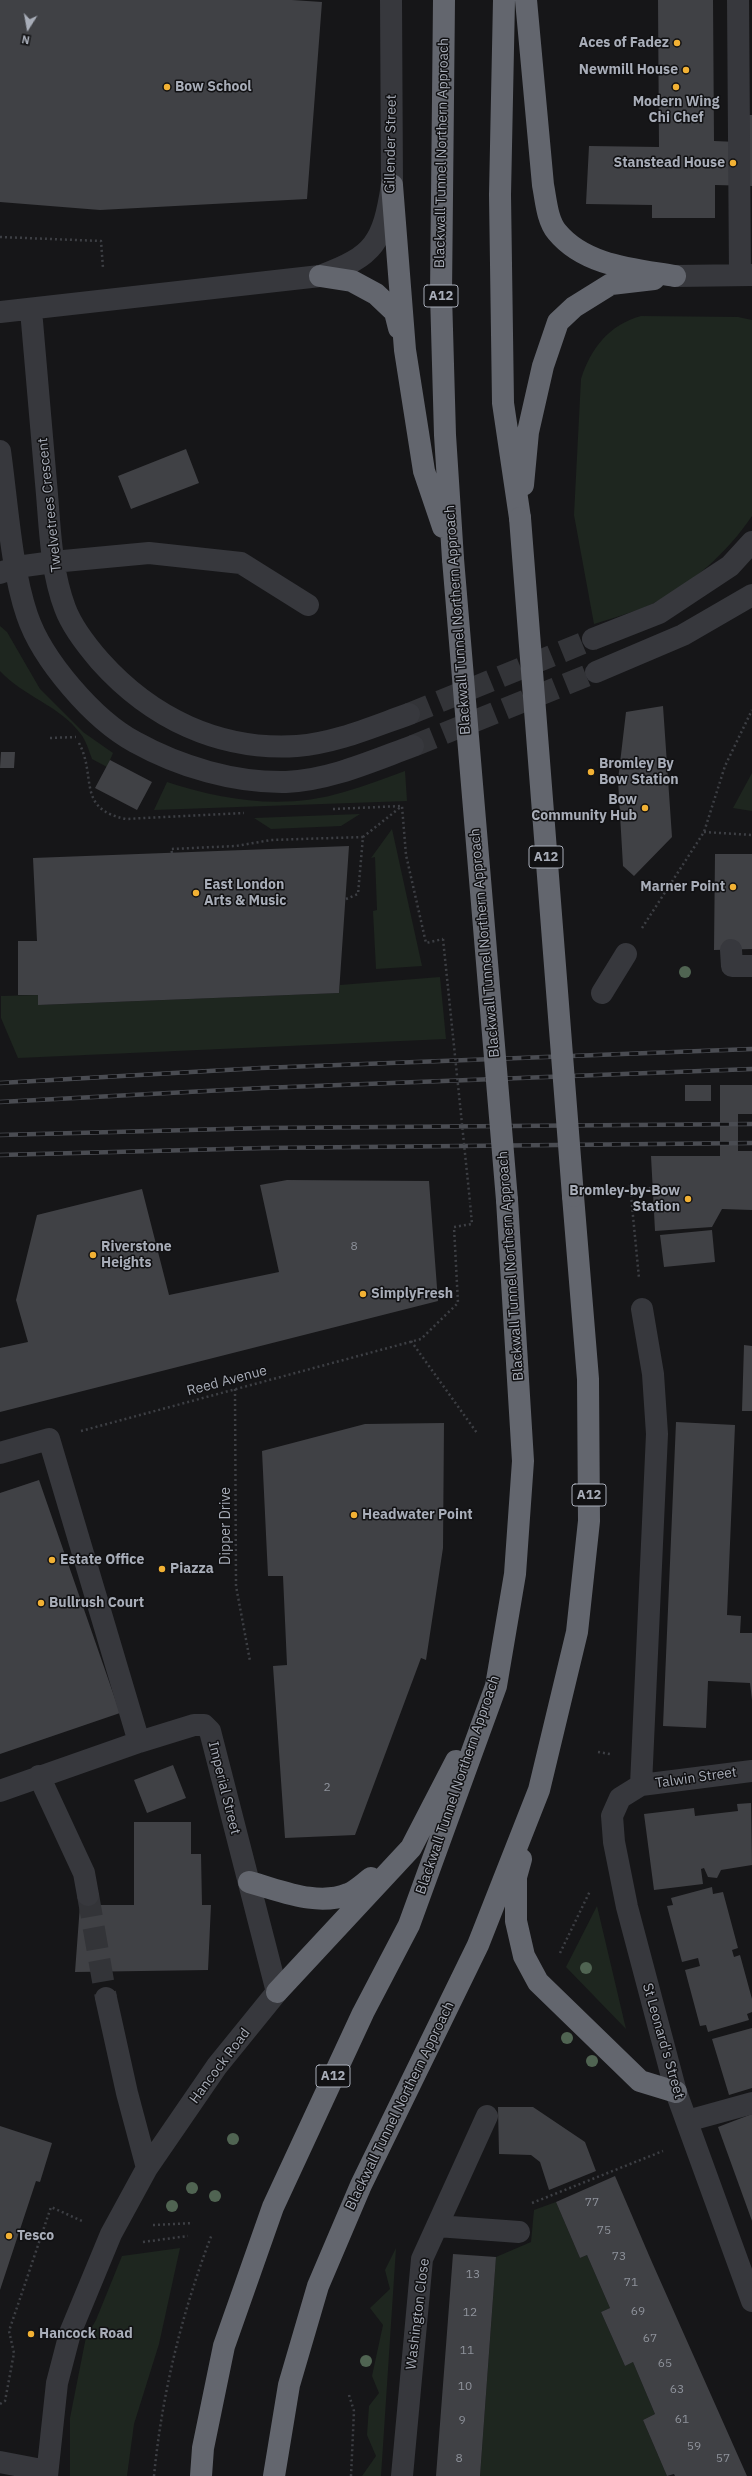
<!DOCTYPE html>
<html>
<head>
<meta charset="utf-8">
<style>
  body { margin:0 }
  #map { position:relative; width:752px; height:2476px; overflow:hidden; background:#161618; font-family:"IBM Plex Sans",sans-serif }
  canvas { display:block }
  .north { position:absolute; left:8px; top:8px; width:40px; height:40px; -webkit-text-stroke:3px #111113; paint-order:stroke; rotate:191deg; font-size:11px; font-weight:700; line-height:16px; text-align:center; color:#a8adb8 }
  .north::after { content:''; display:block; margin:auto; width:14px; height:18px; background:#a8adb8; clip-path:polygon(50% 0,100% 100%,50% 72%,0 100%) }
</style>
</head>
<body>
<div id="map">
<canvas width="752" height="2476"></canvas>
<div class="north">N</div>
</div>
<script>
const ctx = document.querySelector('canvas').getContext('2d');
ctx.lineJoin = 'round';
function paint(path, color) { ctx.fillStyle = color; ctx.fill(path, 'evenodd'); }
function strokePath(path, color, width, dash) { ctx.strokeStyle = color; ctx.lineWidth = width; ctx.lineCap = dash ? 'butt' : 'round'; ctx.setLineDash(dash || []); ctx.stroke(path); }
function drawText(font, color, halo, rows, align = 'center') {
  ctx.font = font + ' "IBM Plex Sans",sans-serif'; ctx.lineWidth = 3; ctx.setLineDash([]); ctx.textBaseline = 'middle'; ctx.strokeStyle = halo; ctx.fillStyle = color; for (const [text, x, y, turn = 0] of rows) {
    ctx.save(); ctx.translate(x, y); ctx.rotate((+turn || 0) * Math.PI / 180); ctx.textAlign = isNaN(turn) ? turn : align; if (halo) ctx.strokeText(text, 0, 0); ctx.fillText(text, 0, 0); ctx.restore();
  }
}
paint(new Path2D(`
  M641,316L738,317L752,320V516C727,553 692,584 652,604C634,612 613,618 594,624L574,515L581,379C591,348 609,325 641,316Z
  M0,626L7,632L40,689L83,732L113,753L107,767L92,759C89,751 86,740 80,733C60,706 23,696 0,671Z
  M405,771L407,801L154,810L167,782C225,801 285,810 344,792C365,786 385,778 405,771Z
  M752,773V811L733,808Z
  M360,814L341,826L271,829L254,818Z
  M392,829L422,966L376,969L373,911L377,910L375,857L371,858Z
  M440,977L446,1039L18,1058L1,1018V996L38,995L39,1005L339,993L340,985Z
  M597,1906L626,2029L566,1967Z
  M556,2202L580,2258L587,2255L610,2308L601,2312L625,2366L633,2362L655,2414L643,2420L667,2476H480L496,2257L531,2242L534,2210Z
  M180,2248L159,2344L134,2424L127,2476H70V2418L86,2337L96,2320L122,2256Z
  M396,2248L381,2476H362L376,2456L367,2435L369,2406L379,2393L372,2376L383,2325L370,2308L390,2289L385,2270Z`), '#1e261f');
paint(new Path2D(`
  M0,0H292L322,2L307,199L100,210L0,202Z
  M658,0H713L714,141L738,142L743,115H752V186L715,185V218H652V205L586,204L589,146L659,147Z
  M186,449L199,483L131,509L118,476Z
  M663,706L672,837L634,876L623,866L618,780L626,712Z
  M1,752H15L14,768H0Z
  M110,760L152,782L137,810L95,788Z
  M349,846L339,993L38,1005V995H18V941H37L33,858Z
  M715,854H752V949L714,950Z
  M685,1085H711V1101H685Z
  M720,1085H752V1114H738V1151H752V1210L722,1209L712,1227L655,1231L651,1156H720Z
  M287,1180L429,1181L438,1301L0,1412V1348L28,1342L16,1300L37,1215L142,1189L169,1295L279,1272L260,1185Z
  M712,1230L715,1262L664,1267L660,1235Z
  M744,1345L752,1346V1411H742Z
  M676,1422L735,1425L727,1615L741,1616L740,1633H752V1700L750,1683L708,1681L706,1728L663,1726Z
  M444,1423L443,1548L426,1660L421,1658L355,1835L285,1838L273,1666L287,1665L283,1576H268L262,1451L365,1424Z
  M39,1480L120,1713L0,1754V1493Z
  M173,1765L186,1798L147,1813L134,1780Z
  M751,1803L752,1865L721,1870L717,1878L708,1877L704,1868L701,1869L703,1884L654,1890L644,1814L694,1808L695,1816L738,1811L737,1804Z
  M134,1822H191V1854H201L202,1905H211L208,1970L75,1972L80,1905H134Z
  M712,1887L713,1894L723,1892L738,1948L732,1950L734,1957L740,1955L752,1999V2012L747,2014L749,2020L708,2032L706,2025L700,2026L685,1970L700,1966L698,1958L682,1962L667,1906L673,1905L671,1898Z
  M752,2028V2088L729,2095L712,2039Z
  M498,2107H533L585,2142L596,2171L549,2190L540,2162L531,2155L499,2154Z
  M752,2114V2221L718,2127Z
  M0,2126L52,2143L40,2182L36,2181L0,2290Z
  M615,2176L651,2260L747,2476H675L674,2474L667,2476L643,2420L655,2414L633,2362L625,2366L601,2312L610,2308L587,2255L580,2258L556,2202Z
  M453,2254L496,2257L480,2476H436Z`), '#404145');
strokePath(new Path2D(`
  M409,714L593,639
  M413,746L596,672
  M88,1895L106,1998`), '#333438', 22, [22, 11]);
strokePath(new Path2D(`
  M0,237L101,241L103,268
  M50,738L76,737
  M79,743C97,777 76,809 126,819L244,813
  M333,809L402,806L406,855L426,943L443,939
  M704,832L752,835
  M172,853L171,849L236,846L271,840L363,837
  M346,899L358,894L363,837L402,806
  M642,928L704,832L725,766L752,710
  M630,1185L639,1278
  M614,1192L653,1188
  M411,1341L477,1433
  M235,1389L236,1586L250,1661
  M81,1431L421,1339L458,1303L454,1227L472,1224L470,1202
  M598,1752L610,1754
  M560,1953L590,1891
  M532,2203L663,2151
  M153,2225L193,2223
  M143,2242L188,2236
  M349,2395L354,2411L351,2476
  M0,2404L5,2401L14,2353L9,2331L51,2207L82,2221
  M154,2476C162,2393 182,2312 212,2234`), '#3d3f44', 2.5, [2, 3]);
strokePath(new Path2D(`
  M738,0L740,275
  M675,276L752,275
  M31,310C36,368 41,425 46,483C50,524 50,568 65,608C72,627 87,646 100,661C151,718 219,751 297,746C336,743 372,727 409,714
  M0,312L320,276C375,256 383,242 392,185L391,0
  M0,451C7,501 11,568 27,615C42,660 94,720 135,742C180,767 235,783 286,782C330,780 372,761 413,746
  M0,573L17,567L53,562L149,553L241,563L308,605
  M593,639L659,613L730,566L752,542
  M596,672L683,635L752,595
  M731,950L732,966H752
  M602,993L626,954
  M0,1453L49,1439L139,1742
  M752,1771L641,1785L620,1798L612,1816L614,1842L627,1907L676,2092L752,2301
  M39,1776L84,1873L88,1895
  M641,1785L657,1434L653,1374L642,1309
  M0,1791L139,1742L194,1725H204L210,1731L277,1992L217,2066L147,2168L111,2234L70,2333L57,2383L47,2476
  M106,1998L127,2093L147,2168
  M687,2121L752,2103
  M437,2226L519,2232
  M0,2462L47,2471
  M402,2476L422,2259L487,2116`), '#37383d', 22);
strokePath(new Path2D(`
  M444,0L441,294L445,435L453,559
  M504,0L500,195L503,403L520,518
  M526,0L543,185C546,200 547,220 557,232C585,266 634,269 675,276
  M392,185L405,350L424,471L443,527
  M320,276L352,281L376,294L395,312L399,328
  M523,485L528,432L543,366L558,322L574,307L611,284L654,279
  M521,1859L516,1877V1921L524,1956L538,1982L640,2081L676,2092
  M249,1882C280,1890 317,1907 348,1894C356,1891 364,1883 371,1878
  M277,1992L411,1848L456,1761
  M201,2476L203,2448L224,2346L273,2207L363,2013L409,1925L496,1686L515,1574L523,1461L507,1200
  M274,2476L289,2385L318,2286L361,2185L478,1945L539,1790L577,1632L589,1521L588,1379L573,1196`), '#63666e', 22);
const rail = new Path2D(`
  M0,1083L261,1068L752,1049
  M0,1102L263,1088L752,1069
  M0,1135L264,1128L752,1124
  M0,1155L265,1148L752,1143`);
strokePath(rail, '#4a4c52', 4.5);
strokePath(rail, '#111113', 3, [9]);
strokePath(new Path2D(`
  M443,939L470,1202`), '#3d3f44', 2.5, [2, 3]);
strokePath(new Path2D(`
  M520,518L573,1196
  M453,559L507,1200`), '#63666e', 22);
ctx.fillStyle = '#506452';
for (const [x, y] of [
  [685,972],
  [586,1968],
  [567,2038],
  [592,2061],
  [233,2139],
  [192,2188],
  [215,2196],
  [172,2206],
  [366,2361]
]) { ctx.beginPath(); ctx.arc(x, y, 6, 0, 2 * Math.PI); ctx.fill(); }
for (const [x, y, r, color] of [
  [677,43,4,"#f2b134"],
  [686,70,4,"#f2b134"],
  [167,87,4,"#f2b134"],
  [676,87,4,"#f2b134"],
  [733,163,4,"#f2b134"],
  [591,772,4,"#f2b134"],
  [645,808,4,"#f2b134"],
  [733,887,4,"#f2b134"],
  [196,893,4,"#f2b134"],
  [688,1199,4,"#f2b134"],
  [93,1255,4,"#f2b134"],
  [363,1294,4,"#f2b134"],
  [354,1515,4,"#f2b134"],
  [52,1560,4,"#f2b134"],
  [162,1569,4,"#f2b134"],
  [41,1603,4,"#f2b134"],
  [9,2236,4,"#f2b134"],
  [31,2334,4,"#f2b134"]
]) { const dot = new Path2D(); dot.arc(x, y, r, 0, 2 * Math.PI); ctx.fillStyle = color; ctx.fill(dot); strokePath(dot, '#111113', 1.5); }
drawText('12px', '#8e929b', null, [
  ["8",354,1247],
  ["2",327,1788],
  ["77",592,2203],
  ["75",604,2231],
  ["73",619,2257],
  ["13",473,2275],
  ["71",631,2283],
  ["69",638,2312],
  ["12",470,2313],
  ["67",650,2339],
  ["11",467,2351],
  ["65",665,2364],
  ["10",465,2387],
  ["63",677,2390],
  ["61",682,2420],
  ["9",462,2421],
  ["59",694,2447],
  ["8",459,2459],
  ["57",723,2459]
]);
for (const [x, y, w] of [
  [441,296,34],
  [546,857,34],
  [589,1495,34],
  [333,2076,34]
]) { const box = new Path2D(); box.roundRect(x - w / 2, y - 11, w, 22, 3); ctx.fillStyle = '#111113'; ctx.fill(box); strokePath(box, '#a8adb8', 1); }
drawText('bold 13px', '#a8adb8', null, [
  ["A12",441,296],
  ["A12",546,857],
  ["A12",589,1495],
  ["A12",333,2076]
]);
drawText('bold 14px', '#a8adb8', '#111113', [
  ["Aces of Fadez",669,43,"right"],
  ["Newmill House",678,70,"right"],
  ["Bow School",175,87],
  ["Modern Wing",676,102,"center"],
  ["Chi Chef",676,118,"center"],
  ["Stanstead House",725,163,"right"],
  ["Bromley By",599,764],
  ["Bow Station",599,780],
  ["Bow",637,800,"right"],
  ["Community Hub",637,816,"right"],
  ["East London",204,885],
  ["Arts & Music",204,901],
  ["Marner Point",725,887,"right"],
  ["Bromley-by-Bow",680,1191,"right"],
  ["Station",680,1207,"right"],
  ["Riverstone",101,1247],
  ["Heights",101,1263],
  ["SimplyFresh",371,1294],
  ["Headwater Point",362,1515],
  ["Estate Office",60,1560],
  ["Piazza",170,1569],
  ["Bullrush Court",49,1603],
  ["Tesco",17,2236],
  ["Hancock Road",39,2334]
], 'left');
drawText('14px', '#a8adb8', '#111113', [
  ["Gillender Street",391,144,-89],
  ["Blackwall Tunnel Northern Approach",442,153,-89],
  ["Twelvetrees Crescent",50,505,-96],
  ["Blackwall Tunnel Northern Approach",458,620,-94],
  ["Blackwall Tunnel Northern Approach",485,943,-95],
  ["Blackwall Tunnel Northern Approach",511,1266,-94],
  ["Reed Avenue",227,1381,-15],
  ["Dipper Drive",226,1526,-90],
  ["Talwin Street",696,1778,-8],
  ["Blackwall Tunnel Northern Approach",458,1785,-71],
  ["Imperial Street",224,1788,76],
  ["St Leonard's Street",663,2041,74],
  ["Hancock Road",220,2066,-53],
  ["Blackwall Tunnel Northern Approach",400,2106,-64],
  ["Washington Close",418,2314,-83]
]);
</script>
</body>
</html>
